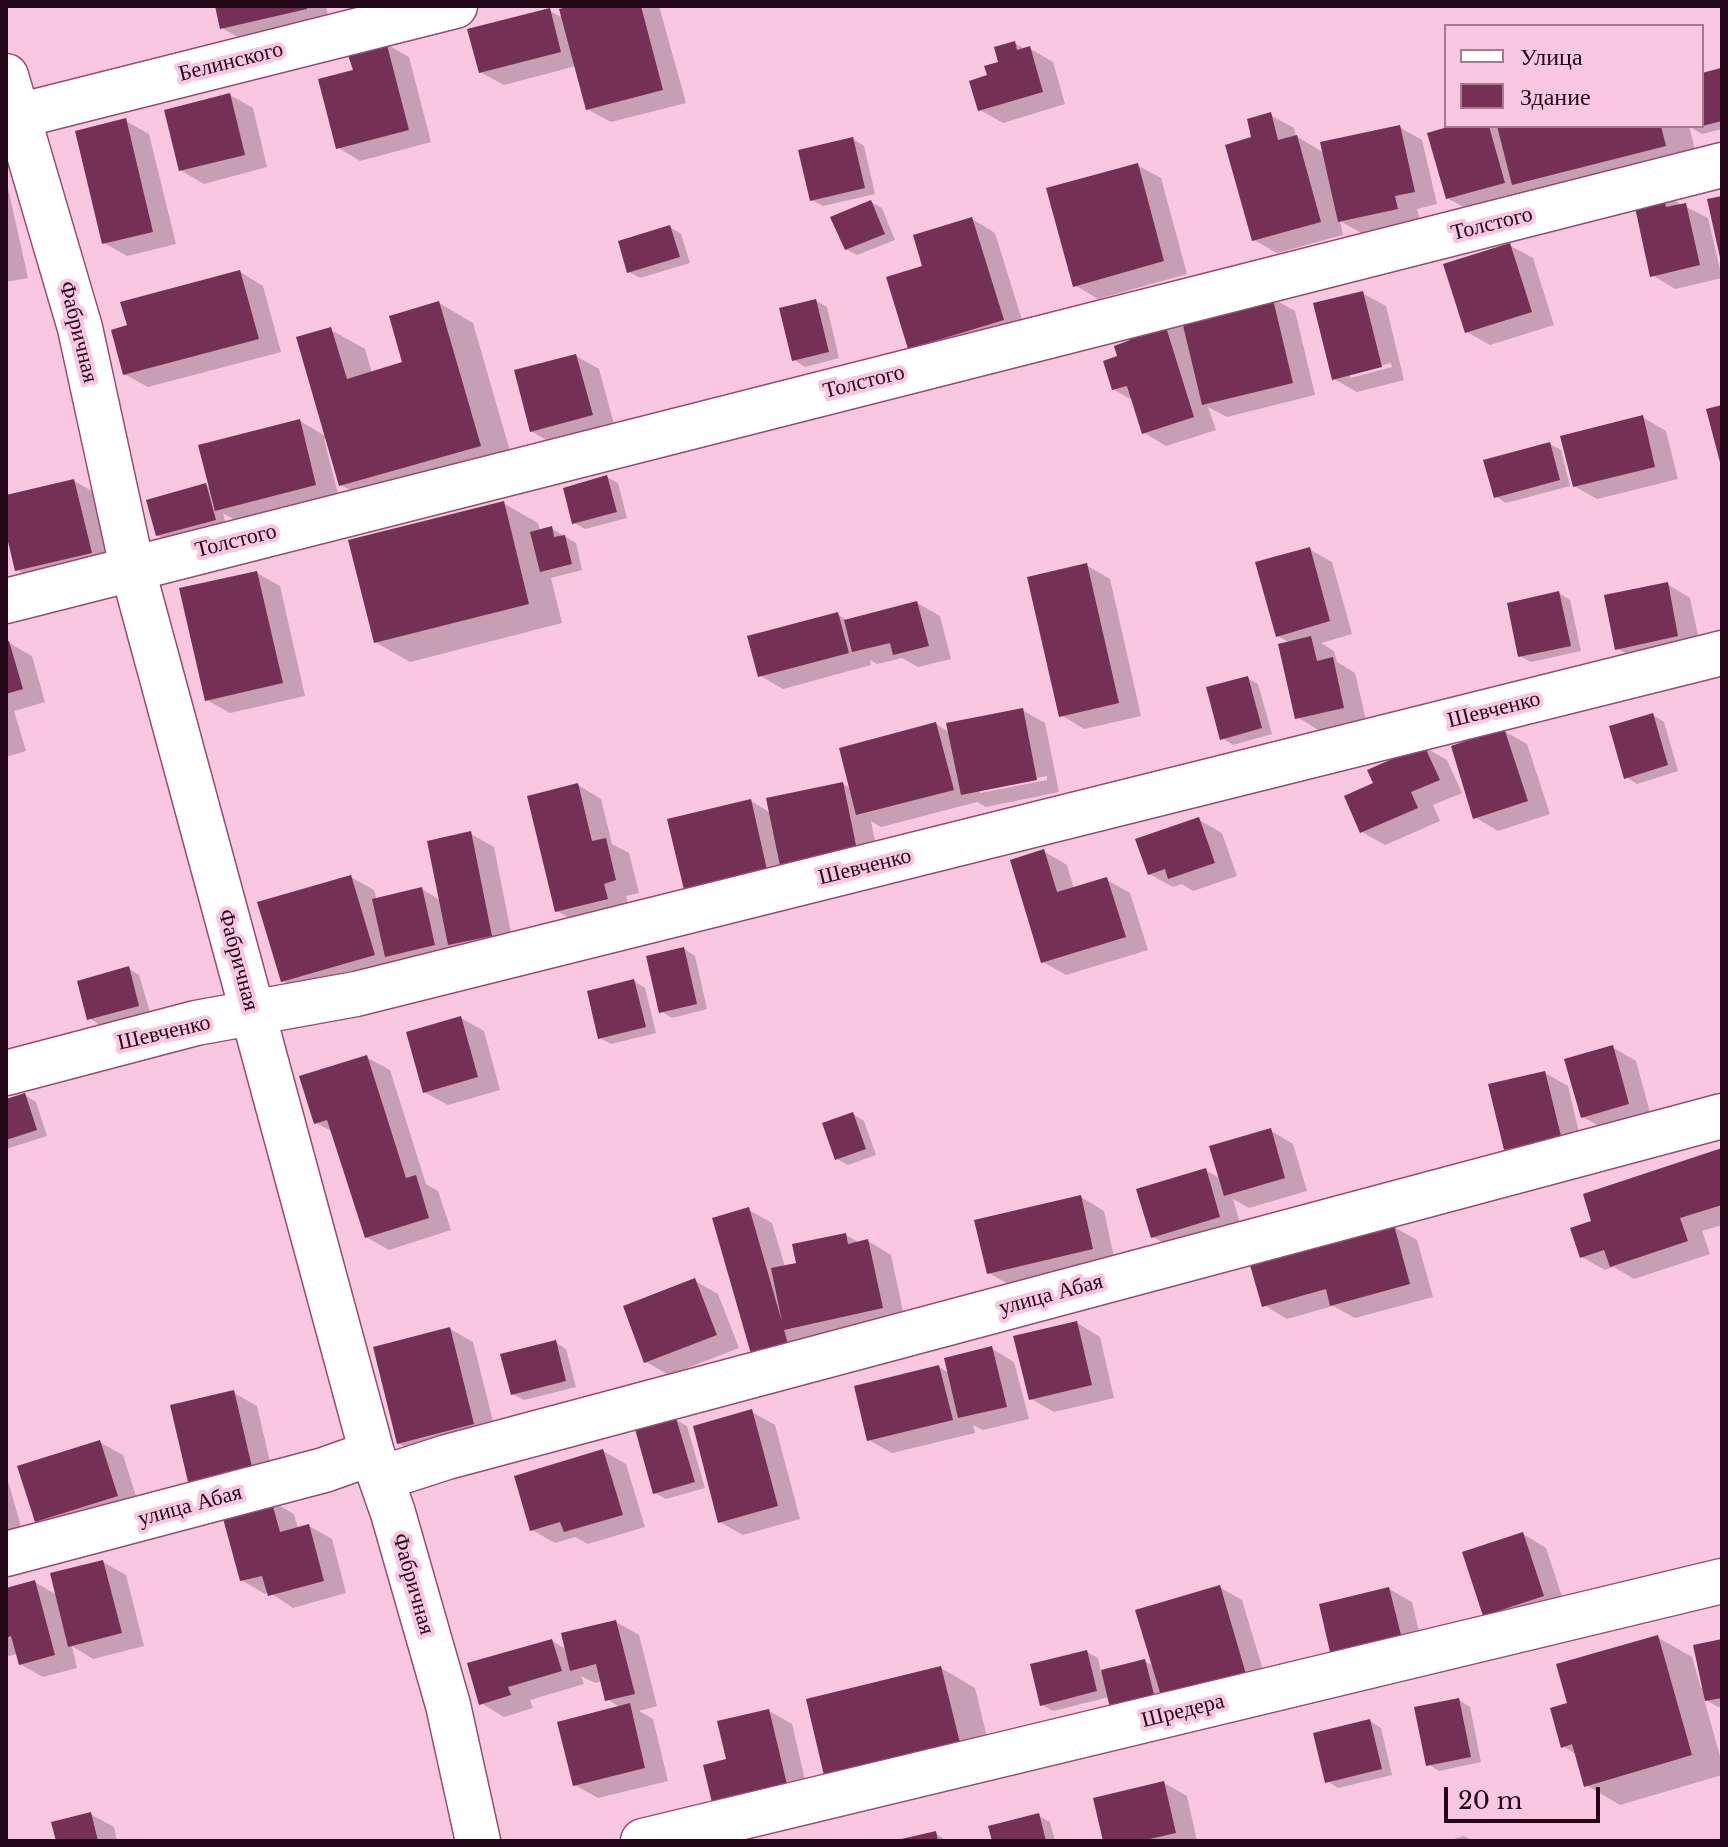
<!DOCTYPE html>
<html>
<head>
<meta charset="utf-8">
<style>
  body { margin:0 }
  #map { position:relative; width:1728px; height:1847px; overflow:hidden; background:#f9c7df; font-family:"Libre Baskerville",serif }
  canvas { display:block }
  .frame { position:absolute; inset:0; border:8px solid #230716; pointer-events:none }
  .legend { position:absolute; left:1444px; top:24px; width:260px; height:104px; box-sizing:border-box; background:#f9c7df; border:2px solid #a37a8f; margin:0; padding:10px 14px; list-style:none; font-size:24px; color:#230716 }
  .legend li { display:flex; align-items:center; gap:16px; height:40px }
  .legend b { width:40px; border:2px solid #a37a8f }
  .scale { position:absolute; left:1444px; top:1787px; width:156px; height:36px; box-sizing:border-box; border:4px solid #230716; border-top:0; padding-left:10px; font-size:24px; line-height:28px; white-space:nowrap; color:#230716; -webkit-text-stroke:6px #f9c7df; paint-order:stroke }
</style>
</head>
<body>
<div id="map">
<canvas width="1728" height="1847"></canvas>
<div class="frame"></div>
<ul class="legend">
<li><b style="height:10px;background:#fff"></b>Улица</li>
<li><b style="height:22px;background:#743055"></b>Здание</li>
</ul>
<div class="scale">20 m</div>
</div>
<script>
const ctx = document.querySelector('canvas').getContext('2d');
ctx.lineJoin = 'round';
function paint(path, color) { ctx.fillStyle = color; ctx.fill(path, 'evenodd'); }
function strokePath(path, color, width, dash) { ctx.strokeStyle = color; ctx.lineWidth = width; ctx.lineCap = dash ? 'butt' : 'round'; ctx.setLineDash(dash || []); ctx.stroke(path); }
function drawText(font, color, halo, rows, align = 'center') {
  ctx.font = font + ' "Libre Baskerville",serif'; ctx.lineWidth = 8; ctx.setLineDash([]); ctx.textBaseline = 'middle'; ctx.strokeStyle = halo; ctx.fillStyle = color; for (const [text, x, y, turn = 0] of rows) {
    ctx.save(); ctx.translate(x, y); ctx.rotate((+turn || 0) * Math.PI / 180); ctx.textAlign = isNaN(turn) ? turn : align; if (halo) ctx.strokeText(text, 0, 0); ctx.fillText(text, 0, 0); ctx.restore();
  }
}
paint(new Path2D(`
  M217,6H326L329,21L245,41L222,28Z
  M579,6H659L686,103L611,122L587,109L576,66L504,85L480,72L550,11L563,18Z
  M1015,43L1026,50L1029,48L1053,62L1065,104L1003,123L980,110L989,77Z
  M386,44L409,57L431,142L360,161L337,147L355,71Z
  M1720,70L1722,71V129L1702,134L1689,126L1699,165L1548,204L1525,190L1527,196L1471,211L1447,198L1459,126H1702V75Z
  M230,95L253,108L267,167L204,184L180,170Z
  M1270,115L1294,128L1296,136L1324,153L1399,127L1422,140L1437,204L1417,209L1420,222L1363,234L1340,221L1343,235L1277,253L1254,240V139Z
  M126,121L149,134L176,244L127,256L104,243Z
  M853,139L864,146L875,194L823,206L812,200Z
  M1137,165L1161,178L1187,274L1098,299L1075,285Z
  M6,179L28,278L6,282Z
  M1661,194L1708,218L1722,278L1675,289L1652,275Z
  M871,202L882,208L895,240L857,255L846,249Z
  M972,219L995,233L1026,333L933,361L909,347L925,268Z
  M670,227L681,234L690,263L640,278L629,272Z
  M1509,245L1533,258L1554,325L1490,345L1467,332Z
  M240,272L263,286L281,352L148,387L124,374L129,327Z
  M1362,293L1386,306L1404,380L1357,392L1334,379ZM1391,363L1392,367L1350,378V374Z
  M1272,298L1295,311L1315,395L1227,417L1208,407L1216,430L1166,446L1143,432L1133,401L1113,389L1120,357L1133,342L1161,313L1186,328Z
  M816,301L827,307L839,358L805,367L794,360Z
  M439,303L473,323L514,465L375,504L341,485L327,438L324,439L339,498L240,523L223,513L226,525L168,541L157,535L205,485L211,488L300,421L327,437L331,330L365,349L372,373L404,364Z
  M576,356L599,369L615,428L555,445L531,431Z
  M1642,417L1666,431L1678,479L1597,499L1574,486Z
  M1550,444L1561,450L1570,486L1506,503L1495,496Z
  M607,477L618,483L627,518L585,529L574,523Z
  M74,481L97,494L114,566L39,583L16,569L6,524V497Z
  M503,503L538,523L540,531L551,528L576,543L582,570L551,578L562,623L410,662L375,642Z
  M1309,549L1332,562L1352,634L1321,643L1334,651L1337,662L1355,673L1366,720L1320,731L1297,717L1290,643L1278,636Z
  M1086,565L1110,579L1141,716L1084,729L1061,715Z
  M257,573L280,586L305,696L230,713L207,700Z
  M1667,584L1690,598L1701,649L1640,662L1617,648Z
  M1559,593L1570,600L1581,651L1531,662L1520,656Z
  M917,603L940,616L951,659L918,667L902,658L877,664L870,660L871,665L783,689L759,675L838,615L849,621Z
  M9,643L32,656L45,702L14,711L26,751L6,757V644Z
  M1247,678L1258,684L1272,734L1233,745L1222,738Z
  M1022,710L1045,723L1059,792L986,807L977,802L881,827L871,821L879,863L710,906L751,801L771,813L843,784L852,789L936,724L950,733ZM1047,776V780L980,793V789Z
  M1653,715L1664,722L1678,771L1637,784L1626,777Z
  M1504,731L1527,744L1550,814L1498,831L1475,817Z
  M1424,747L1447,760L1462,793L1433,805L1440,821L1385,845L1362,832L1375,784Z
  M578,785L601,799L612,844L629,853L639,893L626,896L630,912L580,924L557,911Z
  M1199,820L1222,833L1237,876L1193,891L1182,884L1173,887L1149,874Z
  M471,834L494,847L514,948L473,957L455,946L458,958L410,969L395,960L397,968L306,994L283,981L351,877L374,890L377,900L422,889L441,901Z
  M1043,851L1067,865L1074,889L1107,880L1130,893L1148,950L1066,975L1043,962Z
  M684,949L695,956L707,1009L672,1018L661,1011Z
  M128,968L139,975L150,1012L100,1025L89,1018Z
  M634,981L645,988L656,1033L611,1044L600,1038Z
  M461,1018L484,1031L500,1090L448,1105L424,1092Z
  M1612,1047L1636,1061L1651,1116L1606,1130L1583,1117Z
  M366,1057L390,1070L426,1184L438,1191L451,1230L389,1250L366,1237L333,1132L316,1123Z
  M1545,1073L1568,1086L1583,1149L1529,1162L1506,1148Z
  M25,1095L36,1102L47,1136L6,1149V1101Z
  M853,1114L864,1121L876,1155L848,1165L837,1159Z
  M1270,1130L1293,1144L1307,1191L1249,1208L1233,1199L1242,1230L1176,1250L1153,1237L1205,1170L1221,1179Z
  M1722,1151V1225L1702,1231L1710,1254L1634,1279L1614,1267L1605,1270L1582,1257L1594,1222Z
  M1081,1197L1104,1211L1115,1262L1012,1286L989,1273Z
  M749,1210L772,1223L785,1267L799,1264L846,1235L860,1243L868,1241L891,1255L905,1321L776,1366Z
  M1394,1227L1417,1240L1433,1297L1355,1318L1333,1306L1287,1319L1264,1305Z
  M695,1281L718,1294L739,1348L669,1375L646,1362Z
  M1077,1323L1100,1337L1114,1398L1054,1412L1031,1399Z
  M450,1329L473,1342L497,1437L422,1457L398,1443Z
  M555,1342L566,1349L576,1387L524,1400L512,1394Z
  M991,1348L1014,1362L1029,1419L983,1430L973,1425L975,1433L892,1453L869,1440L939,1367L949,1373Z
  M234,1393L257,1406L274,1479L213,1494L189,1480Z
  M752,1412L775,1425L800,1519L743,1535L720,1522Z
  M676,1420L687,1426L705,1488L666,1499L655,1493Z
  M99,1442L123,1455L140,1509L60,1534L37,1521Z
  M603,1451L626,1464L645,1527L588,1544L575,1537L555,1543L532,1530Z
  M6,1482L9,1484L26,1545L6,1550Z
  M271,1501L294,1514L298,1529L309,1526L332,1539L346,1593L293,1608L269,1592L265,1594L241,1580Z
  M1523,1534L1546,1548L1566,1609L1508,1628L1484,1615Z
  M103,1562L126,1575L144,1646L93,1659L72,1646L77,1668L43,1677L20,1664L17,1654L6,1657V1590L35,1582L57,1595Z
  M1219,1587L1242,1600L1268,1687L1187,1711L1109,1697L1053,1711L1042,1705L1087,1652L1098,1658L1101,1672L1144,1661L1154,1666Z
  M1389,1589L1412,1602L1423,1648L1355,1664L1332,1650Z
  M616,1622L639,1635L657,1706L639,1711L653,1719L668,1781L598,1798L575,1785L621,1708L607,1699L602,1681L595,1683L581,1676L584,1684L530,1700L533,1708L504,1717L481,1703L552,1641L566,1649Z
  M1657,1637L1692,1657L1701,1688L1704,1687L1722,1641V1706L1718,1707L1704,1699L1722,1763V1775L1620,1805L1586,1785L1577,1755L1563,1746L1570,1705Z
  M941,1668L975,1688L995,1770L862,1803Z
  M1459,1700L1470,1707L1481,1762L1439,1771L1428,1764Z
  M769,1711L792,1724L812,1810L728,1760Z
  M1370,1721L1381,1728L1392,1775L1338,1788L1327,1781Z
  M1164,1783L1187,1796L1197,1841H1105Z
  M90,1814L114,1827L117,1841H58Z
  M1039,1816L1050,1822L1055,1841H994Z
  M935,1833L947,1841H900Z
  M1464,1836L1473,1841H1447Z`), '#0003');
paint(new Path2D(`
  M215,6H307V9L220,29Z
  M571,6H641L663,90L586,110L559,9Z
  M550,8L561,52L479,73L467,29Z
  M386,41L409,130L336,149L318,79L353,70L347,52Z
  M1015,41L1017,50L1030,46L1043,92L978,111L969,81L987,75L984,66L998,62L994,47Z
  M1721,68L1722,121L1702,126V73Z
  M230,93L245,155L179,171L164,110Z
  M1271,112L1278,140L1297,135L1321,222L1252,241L1225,145L1251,137L1247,119Z
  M126,118L153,232L102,244L75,131Z
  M1400,125L1415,192L1395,196L1398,209L1338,222L1320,142Z
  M1451,126H1489L1505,183L1446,199L1427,133Z
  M1497,126H1661L1666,146L1512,185Z
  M853,137L865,188L810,201L798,150Z
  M1138,163L1164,261L1073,287L1046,188Z
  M1662,192L1666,207L1686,203L1700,265L1650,277L1633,198Z
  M1722,196V262H1721L1707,199Z
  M871,200L885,234L845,250L830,217Z
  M972,217L1004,320L908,349L886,277L922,266L913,235Z
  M670,225L680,257L627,273L618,241Z
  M1510,243L1532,312L1465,333L1443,264Z
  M240,270L259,339L123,375L111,330L127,325L120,302Z
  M1363,291L1382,367L1332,380L1313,303Z
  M1272,295L1293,383L1202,405L1181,317Z
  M816,299L829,352L792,361L779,308Z
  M439,301L481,446L339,486L296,337L331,327L347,379L402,362L389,316Z
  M1161,311L1194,417L1142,434L1127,386L1112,390L1103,361L1117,356L1114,346L1130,340L1125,322Z
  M576,354L593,415L530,432L514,370Z
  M1722,405V466H1721L1706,409Z
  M1643,415L1655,467L1573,487L1560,436Z
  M300,419L316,485L215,511L198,445Z
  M1550,442L1560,480L1494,498L1483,460Z
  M607,475L617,512L572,524L563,488Z
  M74,479L92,553L15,571L6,533V495Z
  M206,483L216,520L156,536L146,500Z
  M504,501L529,604L374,643L348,540Z
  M552,526L554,537L565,535L572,564L540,572L530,532Z
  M1310,547L1330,621L1276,637L1255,562Z
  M1087,563L1119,703L1059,717L1027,577Z
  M257,571L283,683L205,701L179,588Z
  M1668,582L1678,636L1615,650L1604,595Z
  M1559,591L1571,646L1518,657L1507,603Z
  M917,601L929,646L893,655L890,643L852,652L844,620Z
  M838,612L849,653L758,677L747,636Z
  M1311,636L1317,661L1333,657L1344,708L1295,719L1278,644Z
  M9,641L23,689L6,694V642Z
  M1248,676L1262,728L1220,740L1206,687Z
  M1023,708L1037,780L961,795L946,723Z
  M1653,713L1668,765L1624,779L1609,726Z
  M936,722L954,790L856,815L839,748Z
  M1504,728L1528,801L1473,819L1451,746Z
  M1424,745L1440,780L1411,792L1418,808L1360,833L1344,796L1373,783L1367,770Z
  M843,782L857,850L780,866L766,798Z
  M578,783L592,841L606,838L616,880L604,884L608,899L555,912L527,796Z
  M751,799L768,874L685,894L667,819Z
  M1199,817L1215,863L1168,879L1165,869L1148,875L1135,839Z
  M471,831L492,936L448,945L427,841Z
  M1044,849L1057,892L1107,877L1126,937L1041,963L1010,860Z
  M351,875L375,955L281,982L257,902Z
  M422,887L435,945L385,957L372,899Z
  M684,947L697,1004L659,1013L646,956Z
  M129,966L139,1006L87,1020L77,981Z
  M634,979L646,1027L598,1039L587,991Z
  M461,1016L478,1077L423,1093L406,1032Z
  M1613,1045L1629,1104L1581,1118L1564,1059Z
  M367,1055L406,1178L416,1175L429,1218L365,1238L327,1120L314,1124L299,1076Z
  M1545,1071L1561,1136L1504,1150L1488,1084Z
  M25,1093L37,1130L6,1140V1099Z
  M853,1112L866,1149L835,1160L822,1123Z
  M1271,1128L1285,1178L1224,1196L1209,1146Z
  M1722,1148V1205L1680,1218L1688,1241L1610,1267L1604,1250L1580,1258L1570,1228L1591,1221L1583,1194Z
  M1206,1168L1220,1217L1151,1238L1136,1189Z
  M1081,1195L1093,1249L987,1274L974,1220Z
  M749,1207L782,1322L771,1268L796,1263L792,1244L846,1233L848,1244L868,1239L883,1308L784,1330L788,1344L751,1354L712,1218Z
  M1394,1225L1410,1284L1330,1306L1326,1289L1262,1307L1250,1265Z
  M695,1278L717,1335L644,1363L623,1306Z
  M1077,1321L1092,1385L1029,1400L1013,1336Z
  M450,1327L474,1424L397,1444L373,1347Z
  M556,1340L566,1381L511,1395L500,1354Z
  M992,1346L1007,1407L958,1418L944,1358Z
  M939,1365L953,1420L867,1441L854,1386Z
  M234,1390L252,1467L188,1482L170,1405Z
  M752,1409L778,1506L718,1523L693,1426Z
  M676,1418L695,1482L653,1494L635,1429Z
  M100,1440L118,1496L35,1522L17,1466Z
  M603,1449L623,1515L564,1532L560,1522L530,1531L514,1476Z
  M271,1499L280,1532L309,1524L324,1581L268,1596L262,1576L240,1581L221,1511Z
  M1523,1532L1544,1596L1483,1616L1462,1552Z
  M103,1560L122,1633L68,1647L50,1573Z
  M35,1580L55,1655L19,1665L11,1636L6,1638V1588Z
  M1220,1585L1246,1674L1162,1699L1135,1610Z
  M1389,1587L1401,1635L1330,1652L1319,1604Z
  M616,1620L635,1694L605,1701L596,1664L570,1671L561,1633Z
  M1658,1635L1692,1755L1584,1787L1572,1744L1561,1748L1550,1708L1567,1703L1556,1664Z
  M552,1639L562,1671L508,1687L511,1695L479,1705L467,1663Z
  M1722,1639V1698L1705,1701L1693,1645Z
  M1087,1650L1097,1691L1040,1706L1030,1664Z
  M1145,1659L1159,1714L1114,1725L1101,1670Z
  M941,1666L962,1751L826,1784L806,1699Z
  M1459,1698L1471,1757L1426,1766L1414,1707Z
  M630,1703L645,1768L573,1786L557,1722Z
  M769,1709L790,1797L715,1815L703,1765L726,1759L717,1721Z
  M1370,1719L1382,1769L1325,1783L1313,1733Z
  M1164,1781L1176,1833L1141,1841H1103L1093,1798Z
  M91,1812L98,1841H56L51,1822Z
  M1039,1813L1046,1841H992L988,1826Z
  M936,1831L938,1841H897V1840Z`), '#743055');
const minor = new Path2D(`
  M6,76L80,328L132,567L372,1453L393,1513L448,1705L478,1841
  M6,119L455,6
  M6,601L1722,165
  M6,1073L196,1023L356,994L1722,653
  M382,1478L447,1457L1722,1116
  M6,1554L324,1470L372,1453
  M643,1841L1722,1581`);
strokePath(minor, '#954d73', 47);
strokePath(minor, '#fff', 44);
drawText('22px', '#230716', '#f9c7df', [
  ["Белинского",231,62,-14],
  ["Толстого",1492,224,-14],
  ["Фабричная",78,332,76],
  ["Толстого",864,382,-14],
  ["Толстого",236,541,-14],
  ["Шевченко",1494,710,-14],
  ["Шевченко",865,867,-14],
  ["Фабричная",238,960,75],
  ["Шевченко",164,1033,-13],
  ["улица Абая",1051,1295,-15],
  ["улица Абая",190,1506,-15],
  ["Фабричная",413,1584,74],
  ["Шредера",1183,1711,-14]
]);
</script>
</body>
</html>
